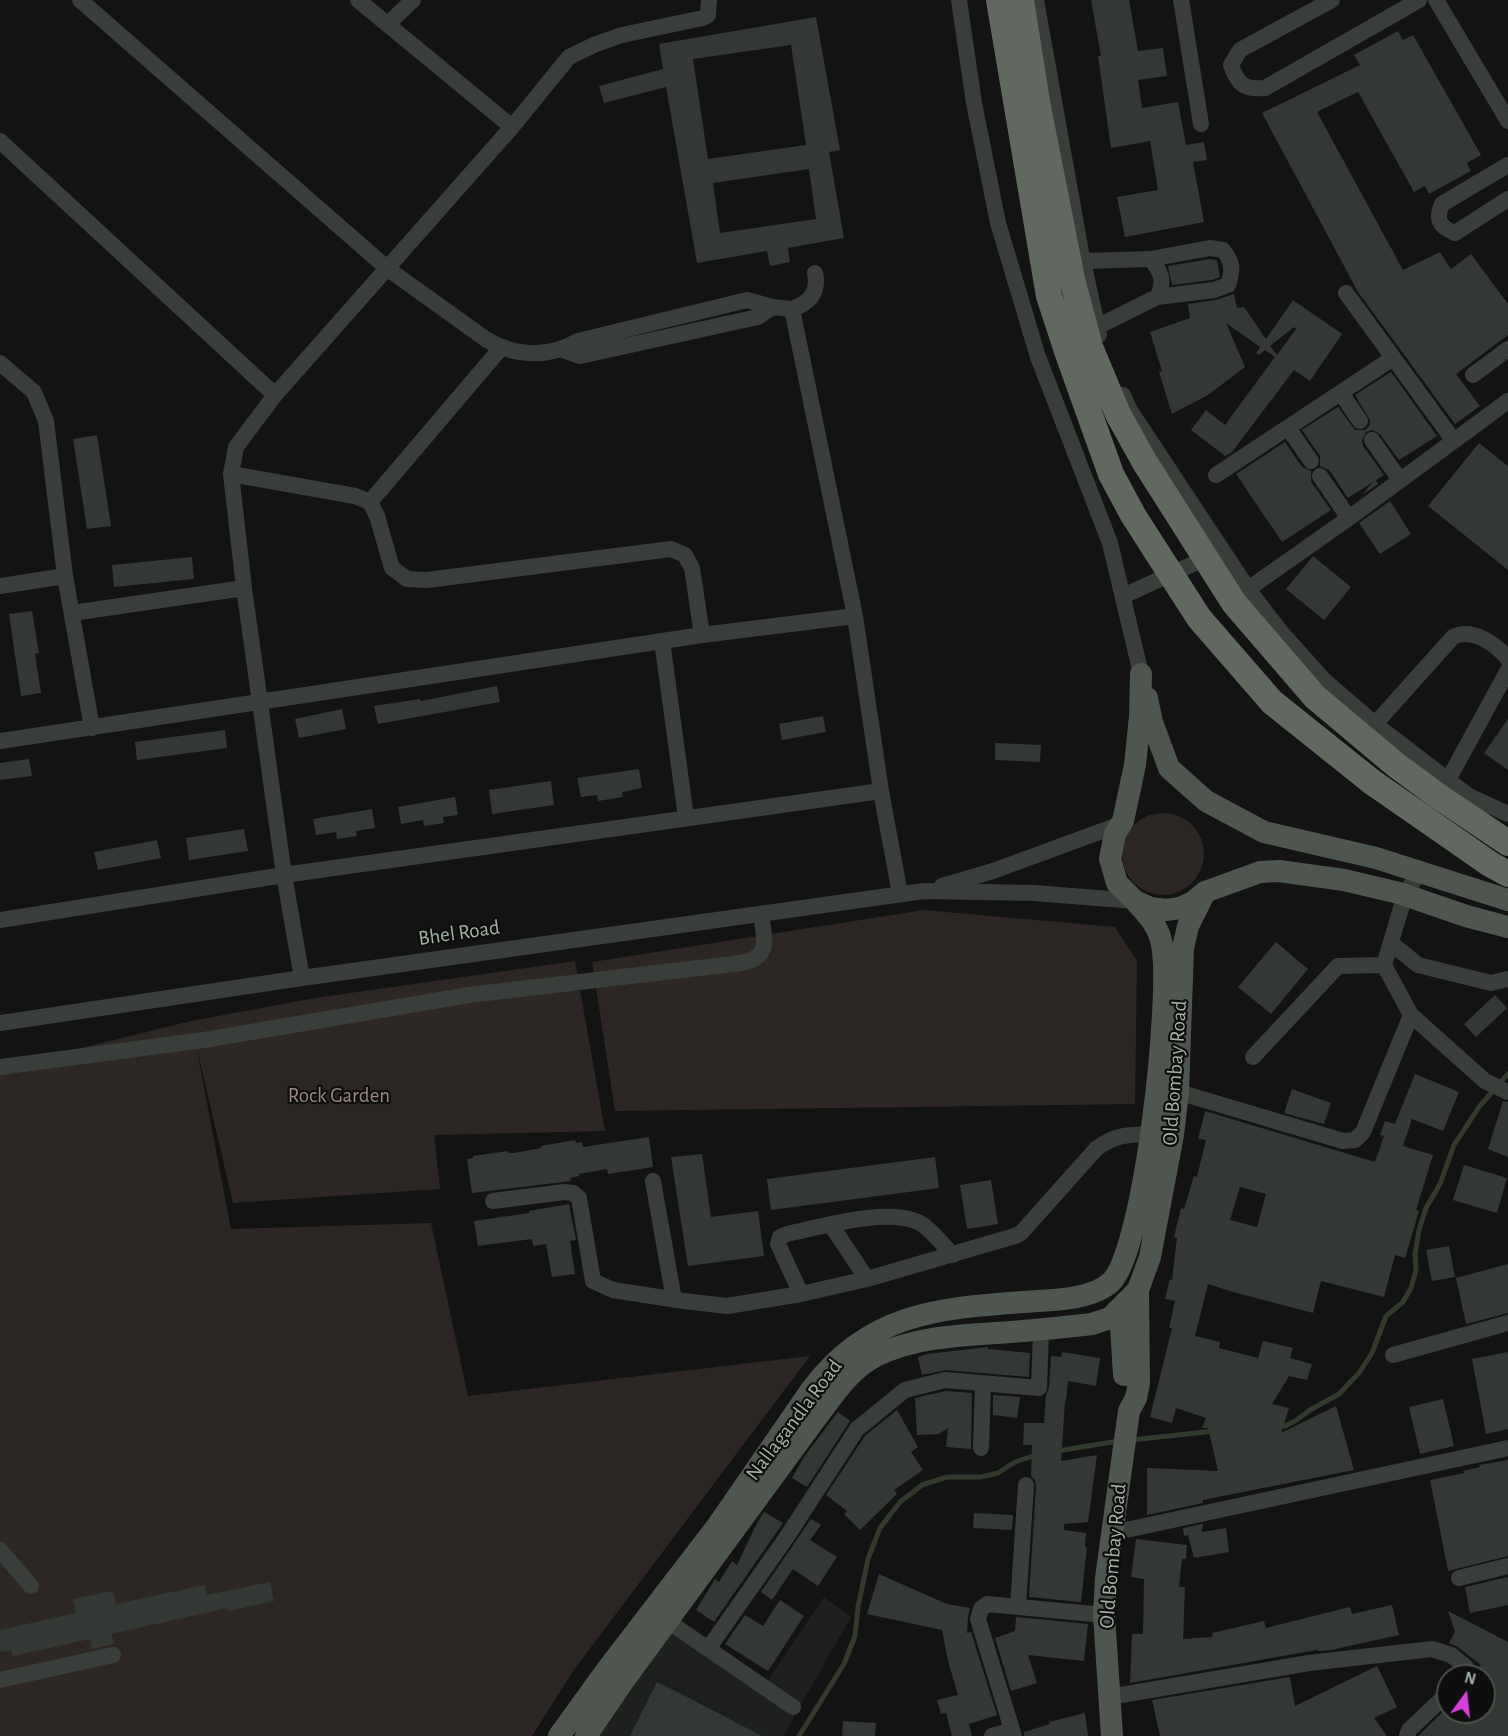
<!DOCTYPE html>
<html>
<head>
<meta charset="utf-8">
<style>
  body { margin:0 }
  #map { position:relative; width:1508px; height:1736px; overflow:hidden; background:#121312; font-family:"Alegreya Sans",sans-serif }
  canvas { display:block }
  .north { position:absolute; left:1436px; top:1664px; width:60px; height:60px; box-sizing:border-box; background:#0d0e0d; border:2px solid #4a5049; border-radius:50%; rotate:15deg; font-size:16px; font-weight:700; line-height:24px; text-align:center; color:#a5b2a4 }
  .north::after { content:''; display:block; margin:auto; width:21px; height:27px; background:#d43fdd; clip-path:polygon(50% 0,100% 100%,50% 72%,0 100%) }
</style>
</head>
<body>
<div id="map">
<canvas width="1508" height="1736"></canvas>
<div class="north">N</div>
</div>
<script>
const ctx = document.querySelector('canvas').getContext('2d');
ctx.lineJoin = 'round';
function paint(path, color) { ctx.fillStyle = color; ctx.fill(path, 'evenodd'); }
function strokePath(path, color, width, dash) { ctx.strokeStyle = color; ctx.lineWidth = width; ctx.lineCap = dash ? 'butt' : 'round'; ctx.setLineDash(dash || []); ctx.stroke(path); }
function drawText(font, color, halo, rows, align = 'center') {
  ctx.font = font + ' "Alegreya Sans",sans-serif'; ctx.lineWidth = 4.5; ctx.setLineDash([]); ctx.textBaseline = 'middle'; ctx.strokeStyle = halo; ctx.fillStyle = color; for (const [text, x, y, turn = 0] of rows) {
    ctx.save(); ctx.translate(x, y); ctx.rotate((+turn || 0) * Math.PI / 180); ctx.textAlign = isNaN(turn) ? turn : align; if (halo) ctx.strokeText(text, 0, 0); ctx.fillText(text, 0, 0); ctx.restore();
  }
}
paint(new Path2D(`
  M824,1597L851,1617L783,1736H594L672,1632L760,1692Z`), '#1e201e');
paint(new Path2D(`
  M1122 854a41 41 0 1 1 82 0a41 41 0 1 1-82 0Z
  M924,910L1115,927L1137,961L1135,1104L615,1111L592,962Z
  M575,961L605,1131L434,1135L440,1189L233,1203L196,1045L231,1229L431,1223L468,1396L810,1356L573,1671L532,1736H0V1068L191,1021L315,998Z`), '#2c2724');
strokePath(new Path2D(`
  M1278,1426H1285L1295,1421L1310,1410L1339,1394L1359,1373L1372,1353L1386,1316L1403,1302L1411,1288L1416,1270L1415,1254L1419,1230L1426,1208L1440,1184L1454,1145L1479,1107L1508,1074
  M1131,1440L1215,1431
  M1057,1451L1119,1441
  M799,1736L844,1664L855,1636L858,1607L868,1559L880,1528L900,1502L922,1485L947,1477H981L998,1473L1015,1462L1036,1455`), '#313a2c', 5);
paint(new Path2D(`
  M1091,0H1129L1138,51L1163,48L1167,76L1138,80L1142,108L1178,102L1186,145L1204,142L1207,160L1193,162L1204,222L1125,237L1117,197L1158,190L1150,141L1111,148L1098,56H1101Z
  M816,17L840,150L829,152L844,238L788,248L790,262L770,266L767,251L697,263L666,87L604,103L599,86L663,69L659,44ZM791,45L806,145L708,159L693,59ZM809,169L816,219L720,233L713,183Z
  M1398,31L1403,40L1413,35L1481,155L1467,163L1471,171L1429,194L1425,186L1414,192L1358,92L1317,112L1403,270L1440,252L1451,269L1471,254L1508,304V335L1456,374L1480,406L1455,424L1358,292L1262,113L1360,65L1354,55Z
  M1210,259L1217,260L1220,277L1212,280L1172,285L1168,266Z
  M1234,294L1237,308L1244,307L1266,339L1293,300L1342,334L1310,381L1294,370L1232,452L1225,456L1191,430L1206,410L1225,425L1275,357L1265,350L1259,355L1256,353L1260,347L1226,323L1245,367L1208,395L1172,414L1159,372L1162,371L1150,332L1190,318L1188,304L1216,300ZM1294,327L1296,329L1277,355L1270,346Z
  M1391,372L1437,436L1399,460L1380,434L1372,430L1366,432L1362,440L1363,446L1384,475L1376,480L1378,484L1362,495L1373,482L1348,498L1329,470L1320,466V456L1302,430L1338,407L1355,430H1365L1370,425V420L1355,395Z
  M97,435L111,526L87,529L73,439Z
  M1285,442L1302,467L1311,471V482L1331,510L1282,542L1236,474Z
  M1479,443L1508,466V570L1428,506Z
  M1390,501L1411,534L1380,554L1359,523Z
  M1313,556L1351,587L1324,620L1286,589Z
  M192,557L194,579L114,587L112,565Z
  M32,611L39,653L35,654L41,693L21,696L9,614Z
  M497,686L500,702L378,724L374,706L420,699L421,701Z
  M342,709L346,729L299,738L295,719Z
  M823,716L826,732L782,740L779,724Z
  M1508,719V770L1484,753Z
  M225,730L227,748L137,760L135,742Z
  M995,743L1041,745L1040,762L995,760Z
  M29,759L32,776L0,780V763Z
  M639,769L642,788L622,792L623,797L598,801L597,795L581,797L577,778Z
  M551,781L554,805L492,814L489,790Z
  M455,797L458,815L443,817L444,823L424,826L423,820L401,824L398,807Z
  M372,809L375,828L356,831L357,836L337,839L336,832L316,835L313,819Z
  M244,829L248,851L189,860L186,838Z
  M157,840L161,858L98,870L94,852Z
  M1276,942L1308,969L1271,1014L1238,987Z
  M1495,995L1507,1008L1476,1037L1464,1024Z
  M1415,1074L1459,1092L1443,1131L1412,1119L1403,1146L1433,1155L1416,1210L1419,1211L1405,1258L1395,1255L1384,1297L1321,1281L1313,1313L1233,1292L1208,1284L1195,1336L1220,1342L1219,1348L1258,1358L1263,1341L1293,1348L1290,1358L1312,1364L1307,1380L1289,1376L1272,1404L1289,1408L1281,1433L1336,1406L1354,1470L1203,1500V1503L1147,1515V1468L1218,1471L1208,1428H1202L1206,1418L1176,1408L1172,1423L1150,1417L1172,1328H1169L1175,1301L1165,1299L1170,1279L1172,1280L1177,1238L1174,1237L1181,1208L1184,1209L1194,1176L1197,1177L1206,1140L1198,1139L1205,1111L1375,1162L1384,1136L1380,1135L1385,1121L1395,1124ZM1240,1187L1266,1194L1257,1227L1230,1220Z
  M1292,1089L1331,1103L1324,1124L1284,1113Z
  M1503,1101L1508,1102V1157L1488,1149Z
  M649,1137L653,1167L608,1174L607,1169L579,1174V1176L570,1178L571,1181L472,1193L467,1159L473,1158V1156L508,1151L509,1153H514L541,1148V1146L575,1140L576,1143L582,1142L583,1147Z
  M702,1154L711,1217L758,1211L764,1256L688,1266L671,1157Z
  M935,1157L939,1188L771,1210L767,1179Z
  M1464,1165L1507,1178L1497,1213L1453,1200Z
  M991,1180L998,1224L967,1229L960,1185Z
  M569,1204L576,1240L570,1241L575,1274L552,1277L546,1244L533,1246L532,1239L478,1246L474,1221L529,1213V1211Z
  M1449,1246L1455,1277L1432,1281L1426,1250Z
  M1508,1264V1313L1466,1324L1456,1278Z
  M988,1347V1349L1030,1353L1029,1377L946,1370L922,1375L918,1357L927,1354Z
  M1062,1352L1100,1358L1096,1386L1068,1381L1066,1401H1065L1061,1461L1097,1455L1088,1522L1064,1524V1530L1086,1533L1085,1547H1087L1081,1602L1029,1597L1036,1486L1035,1480L1031,1476L1032,1445H1023L1024,1423H1044L1046,1395L1049,1388L1051,1356L1061,1357Z
  M1508,1352V1429L1486,1434L1472,1359Z
  M946,1391L972,1393L971,1449L946,1447L948,1428L939,1434L917,1435L915,1398Z
  M993,1395L1020,1397L1017,1418L993,1415Z
  M1443,1399L1454,1446L1420,1454L1409,1407Z
  M897,1410L918,1447L911,1452L923,1470L894,1490L897,1494L860,1530L844,1514L847,1511L826,1495L865,1436Z
  M838,1412L850,1421L807,1487L792,1478L804,1457Z
  M1508,1460V1556L1448,1571L1430,1480L1464,1473L1463,1471L1480,1467L1479,1465Z
  M764,1512L783,1523L714,1622L696,1610L715,1579L719,1582L732,1561L737,1565L757,1523Z
  M974,1513L1013,1515L1012,1530L973,1528Z
  M811,1519L821,1525L810,1540L837,1557L818,1586L793,1569L772,1600L761,1592Z
  M1203,1524L1202,1532L1226,1528L1229,1552L1194,1558L1188,1535L1184,1536L1183,1528Z
  M1136,1539L1187,1545L1186,1559H1182L1179,1587H1185L1183,1639L1213,1637L1212,1633L1264,1621L1266,1628L1350,1607L1352,1614L1392,1605L1399,1635L1331,1650L1318,1651L1317,1650L1130,1683L1132,1634H1143L1144,1579L1131,1577Z
  M879,1574L947,1604L970,1608L968,1617L967,1633L971,1632L997,1715L969,1724L972,1736H952L946,1713L941,1714L937,1700L958,1695L948,1661L942,1630L867,1614Z
  M1508,1577V1605L1470,1613L1465,1587Z
  M270,1582L274,1601L229,1611L228,1608L111,1634L114,1644L92,1649L90,1639L13,1656L11,1650L0,1652V1630L76,1613L73,1599L113,1591L116,1604L205,1585L207,1595Z
  M780,1600L804,1616L768,1671L725,1644L745,1615L763,1626Z
  M1448,1611L1508,1642V1736H1418L1448,1707V1712H1484V1676H1476V1669L1481,1665L1458,1647L1449,1643L1455,1632Z
  M1016,1617L1088,1624L1084,1661L1028,1655L1037,1683L1011,1691L995,1638L1015,1631Z
  M1377,1666L1397,1707L1374,1718L1387,1736H1160L1152,1700L1290,1677L1295,1706Z
  M657,1682L689,1698L762,1736H630Z
  M1085,1713L1088,1736H1024V1732L1050,1724L1049,1722Z
  M843,1721L876,1723L875,1736H842Z`), '#343834');
strokePath(new Path2D(`
  M80,0L388,269L487,340C516,357 549,358 578,341L747,300L772,307
  M358,0L512,127
  M959,0L974,103L998,223L1038,357L1110,543L1141,674
  M1036,0L1081,252L1099,335
  M1181,0L1201,124
  M1332,0L1240,50L1231,65C1238,84 1243,90 1265,88L1419,0
  M1436,0L1508,121
  M389,23L413,0
  M0,141L275,395
  M1508,165L1442,204C1435,220 1440,227 1455,233L1508,199
  M1150,259L1210,248L1223,250C1233,262 1233,271 1228,285L1214,290L1157,297
  M1084,261L1150,259C1162,271 1165,283 1157,297L1097,327
  M1346,293L1454,441
  M792,309C810,303 819,292 815,273
  M0,363L34,392L46,421L65,576L92,728
  M1473,375L1508,349
  M1341,393L1360,421
  M1123,395L1129,409L1248,589L1281,632L1324,680L1375,724L1448,780L1469,796L1508,814
  M1288,428L1311,461
  M1372,440L1400,480
  M231,474L355,496L370,502L377,516L392,568L407,579L427,580L671,549L685,555L692,568L702,635
  M1216,475L1393,358
  M1320,476L1349,518
  M370,502L501,348
  M0,586L65,576
  M1248,589L1349,518L1508,401
  M1123,596L1215,554
  M72,613L244,588
  M662,641L686,817
  M1375,724L1453,637C1472,627 1496,644 1508,659
  M0,741L702,635L855,616
  M1448,780L1508,670
  M881,791L900,894
  M1419,872L1405,895L1384,965L1411,1015L1485,1081L1508,1092
  M942,886L993,871L1121,824
  M0,920L284,875L881,791L855,616L792,309L772,307L758,317L580,356L563,350
  M1391,943L1418,965L1491,983L1508,979
  M302,978L284,875L244,588L231,474L236,447L275,395L512,127L569,57L596,44L622,35L703,18L708,15L709,0
  M0,1023L302,978L924,891L1034,893L1135,901
  M1253,1057L1338,966L1384,965
  M0,1067L204,1040L469,995L741,963C772,957 764,939 761,914
  M1178,1092L1343,1141L1355,1140L1363,1132L1411,1015
  M653,1181L674,1300
  M493,1201L564,1192L573,1193L579,1198L593,1281L613,1290L684,1301L727,1306L801,1294L867,1279L1015,1236L1021,1233L1096,1149C1116,1134 1127,1135 1151,1134
  M831,1225L867,1279
  M801,1294L778,1244L780,1237L787,1234C821,1227 894,1205 923,1225C934,1233 943,1245 953,1255
  M1393,1355L1508,1323
  M981,1448L983,1384
  M1112,1533L1508,1448
  M0,1550L31,1586
  M1459,1578L1508,1566
  M1018,1606L1026,1485
  M669,1622L793,1707
  M708,1649L786,1538L857,1429L905,1390L945,1380L1039,1388L1041,1329
  M0,1680L113,1655
  M1109,1697L1309,1663L1432,1649L1451,1655L1466,1667V1676
  M992,1736L1012,1730
  M1014,1736L978,1619L981,1609L987,1604L1104,1615
  M1407,1736L1409,1730L1448,1693`), '#3a3e3b', 16);
strokePath(new Path2D(`
  M1141,674L1140,716L1135,765L1123,821L1115,834L1110,859L1117,883L1135,901L1151,908L1166,910L1180,908L1193,902L1205,892L1260,872L1279,871L1344,880L1399,893L1466,916L1508,927
  M1147,698L1152,722L1169,768L1206,801L1264,832L1376,858L1508,900
  M1120,1309L1124,1375
  M559,1736L606,1671L718,1525L811,1390C871,1309 945,1308 1038,1301C1059,1300 1094,1298 1111,1282C1145,1249 1172,995 1162,945C1159,927 1149,916 1137,903
  M586,1736L622,1683L816,1418C833,1396 850,1369 876,1356C916,1336 966,1335 1010,1332C1038,1330 1065,1327 1092,1324L1110,1318L1138,1290L1150,1257L1173,1135L1178,1092L1183,948L1188,926L1205,892
  M1112,1736L1104,1615L1106,1578L1129,1411L1136,1398L1139,1383L1138,1290`), '#4f5650', 22);
strokePath(new Path2D(`
  M999,0L1049,296L1068,354L1111,474L1133,515L1199,618L1272,702L1372,782L1490,864L1508,874
  M1021,0L1037,102L1072,279L1090,347L1118,414L1144,461L1234,603L1315,697L1396,765L1438,796L1508,843`), '#606860', 26);
drawText('21px', '#a5b2a4', '#0d0e0d', [
  ["Bhel Road",459,933,-8],
  ["Old Bombay Road",1175,1073,-86],
  ["Nallagandla Road",794,1420,-53],
  ["Old Bombay Road",1113,1556,-85]
]);
drawText('21px', '#9b877d', '#0d0e0d', [
  ["Rock Garden",339,1096]
]);
</script>
</body>
</html>
